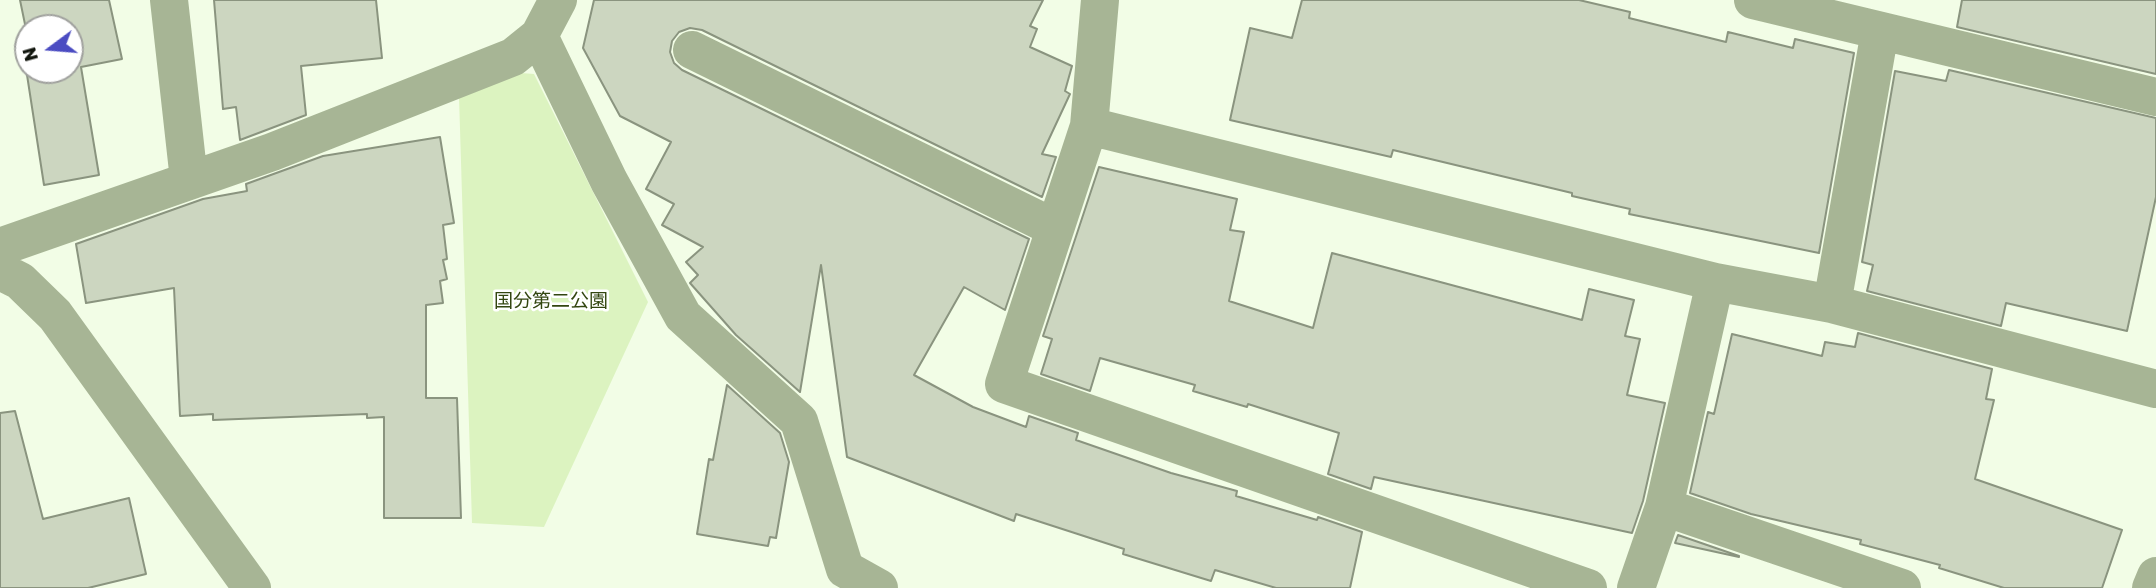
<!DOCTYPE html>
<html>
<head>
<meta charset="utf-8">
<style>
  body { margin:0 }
  #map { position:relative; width:2156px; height:588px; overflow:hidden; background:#f2fde6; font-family:Rubik,sans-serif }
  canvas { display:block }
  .north { position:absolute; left:14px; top:14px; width:70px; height:70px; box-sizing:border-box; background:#fff; border:2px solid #a0a19e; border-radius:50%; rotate:254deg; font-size:19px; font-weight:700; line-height:28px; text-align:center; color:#11150d }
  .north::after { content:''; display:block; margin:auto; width:24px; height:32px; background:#4b4cc2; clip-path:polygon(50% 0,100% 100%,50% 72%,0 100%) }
</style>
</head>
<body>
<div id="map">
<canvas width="2156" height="588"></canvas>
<div class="north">N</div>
</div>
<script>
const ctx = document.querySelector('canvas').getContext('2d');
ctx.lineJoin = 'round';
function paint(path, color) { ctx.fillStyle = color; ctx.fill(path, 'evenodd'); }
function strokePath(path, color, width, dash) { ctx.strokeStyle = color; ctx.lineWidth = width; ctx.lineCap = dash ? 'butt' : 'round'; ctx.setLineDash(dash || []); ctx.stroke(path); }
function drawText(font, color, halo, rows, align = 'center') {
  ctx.font = font + ' Rubik,"Noto Sans JP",sans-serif'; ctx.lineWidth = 5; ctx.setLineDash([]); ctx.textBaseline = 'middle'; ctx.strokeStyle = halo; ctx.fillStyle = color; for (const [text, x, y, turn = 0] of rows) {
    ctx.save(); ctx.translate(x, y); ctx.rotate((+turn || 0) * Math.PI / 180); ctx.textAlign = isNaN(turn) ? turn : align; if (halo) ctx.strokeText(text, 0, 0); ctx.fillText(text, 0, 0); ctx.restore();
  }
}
paint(new Path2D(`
  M521,73L534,74L648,302L544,527L472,523L459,96Z`), '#dcf3c0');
const building = new Path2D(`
  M20,0H109L122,59L81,67L99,175L44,185L21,36L27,34ZM28,28H70V70H28Z
  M214,0H376L382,58L301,66L306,115L240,140L236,107L223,109Z
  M594,0H1043L1030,26L1037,29L1030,47L1072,66L1065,91L1070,94L1042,154L1056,157L1042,197L702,30L690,28L679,32L672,41L670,52L674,63L682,70L1029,239L1005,310L964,287L914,375L973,407L1026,427L1029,416L1078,433L1076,440L1171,473L1237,491L1236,496L1317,520L1318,517L1362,532L1350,588H1276L1215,570L1211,581L1123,554L1124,549L1016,514L1014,521L847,457L821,265L800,392L736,335L690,283L698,275L686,262L703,247L662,225L674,204L646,189L671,142L620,116L583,48Z
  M1302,0H1579L1630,12L1629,18L1726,42L1728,32L1793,48L1795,39L1854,53L1819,253L1629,214L1630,209L1572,196V193L1393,150L1391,157L1230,120L1250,28L1292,38Z
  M1962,0H2156V74L1957,27Z
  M1949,70L2156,118V197L2127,331L2006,303L2001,326L1867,291L1873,265L1862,262L1895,71L1946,81Z
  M440,137L454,223L443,225L447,259L443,260L447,279L440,281L443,303L426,305V398H457L461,518H384V417L367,418V414L213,420V414L180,416L174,288L86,303L76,244L203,199L247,191L246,184L323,156Z
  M1099,167L1237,199L1230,230L1244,232L1229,301L1313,328L1332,253L1582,320L1589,289L1634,300L1625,336L1640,339L1627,395L1665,403L1643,501L1632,533L1374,477L1371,489L1328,474L1339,433L1248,404L1247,407L1193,391L1195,385L1100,358L1090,391L1041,374L1052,339L1043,336Z
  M1858,333L1992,369L1986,399L1994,400L1975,479L2122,530L2102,588H2004L1939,568L1940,565L1860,544L1861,540L1751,514L1690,493L1708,412L1714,414L1732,334L1822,356L1825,342L1855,347Z
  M727,385L780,433L789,462L776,538L770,537L768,546L697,534L709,459L713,460Z
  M15,411L43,519L129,498L146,574L88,588H0V413Z
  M1678,535L1739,556V557L1675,543Z`);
paint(building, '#ccd6c0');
strokePath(building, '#8a947f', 2);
strokePath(new Path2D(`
  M169,0L189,180
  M1100,0L1089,126L1004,384L1588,588
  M1753,0L2156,97
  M539,36L609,181L683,316L799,421L845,569L879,588
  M692,50L1055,228
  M1089,126L1715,282L1832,304L2156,389
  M0,247L272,152L513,57L539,36L558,0
  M0,271L20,281L55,315L252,588
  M1832,304L1880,31
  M1664,507L1902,588
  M1636,588L1664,507L1715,282
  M2151,588L2156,576`), '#a7b595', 38);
drawText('19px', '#334610', '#fff', [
  ["国分第二公園",551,302]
]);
</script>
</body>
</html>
